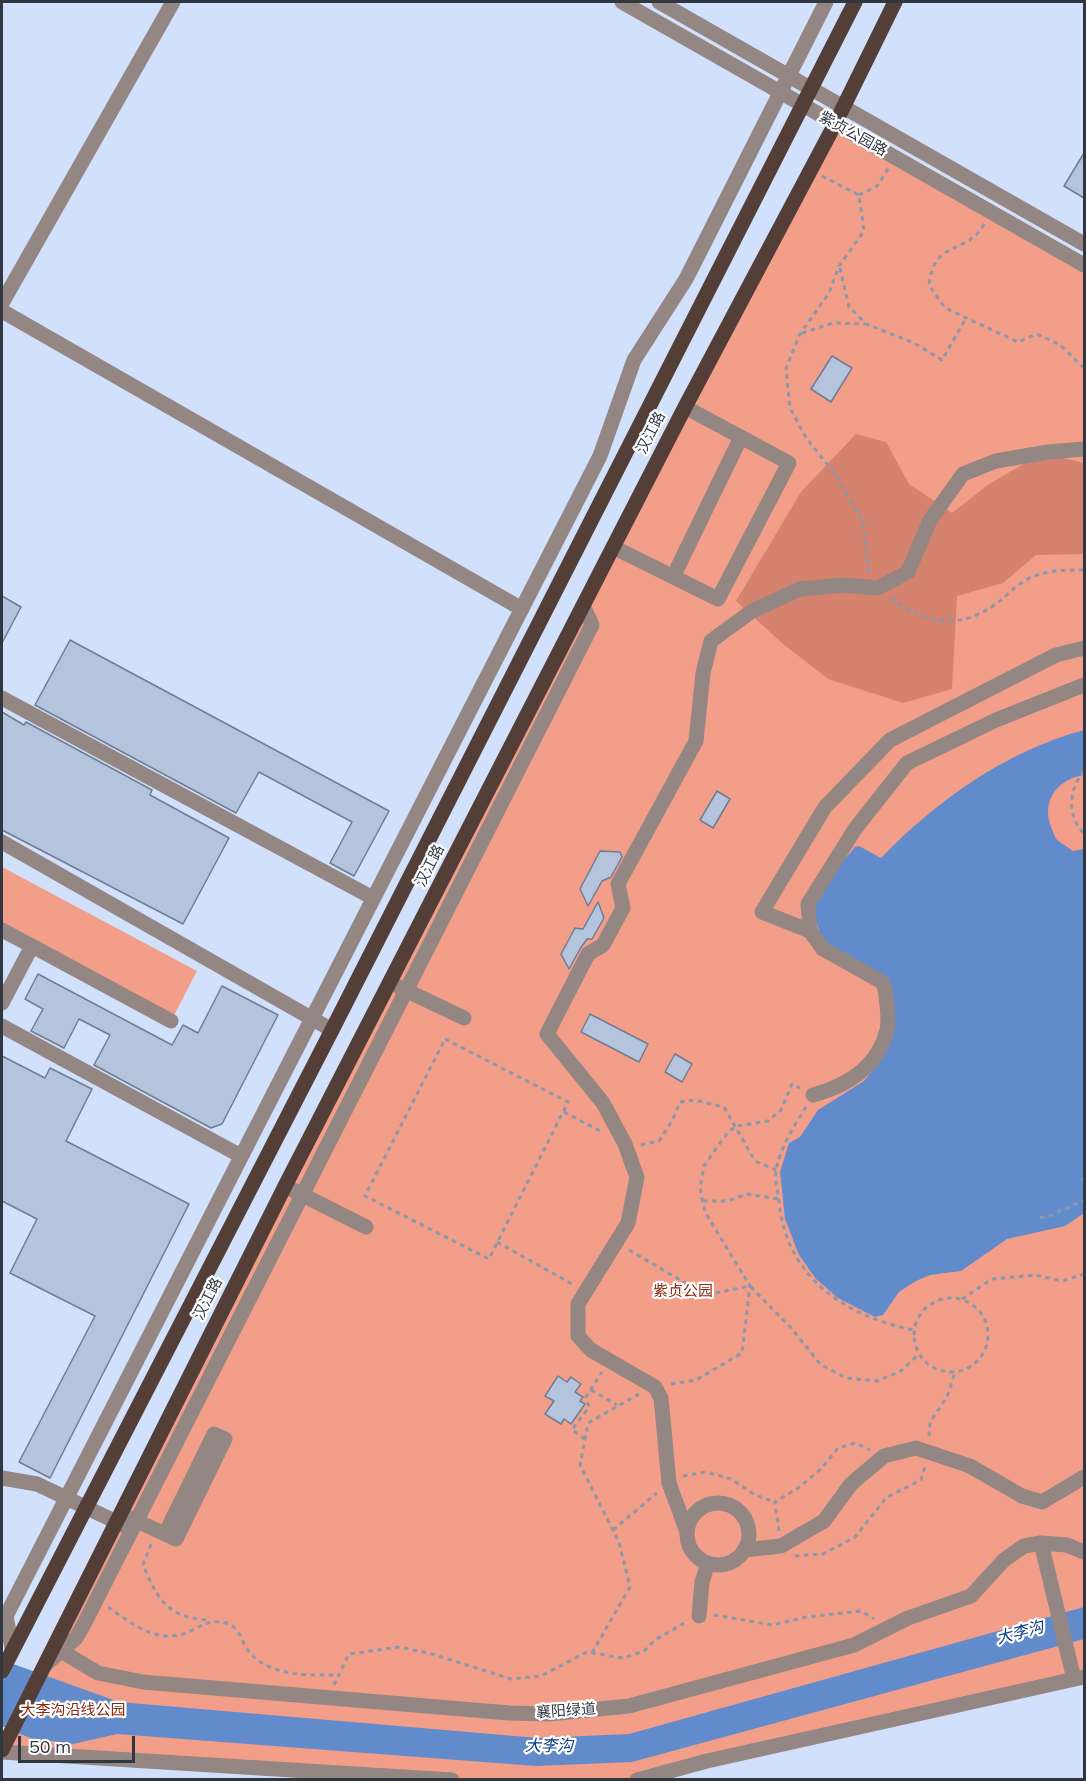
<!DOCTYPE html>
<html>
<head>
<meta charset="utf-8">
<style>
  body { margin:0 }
  #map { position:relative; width:1086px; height:1781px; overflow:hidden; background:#d1e1fb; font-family:Mulish,sans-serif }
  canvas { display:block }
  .frame { position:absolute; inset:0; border:3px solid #313741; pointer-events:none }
  .scale { position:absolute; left:18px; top:1736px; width:117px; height:27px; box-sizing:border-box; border:3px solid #313741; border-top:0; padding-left:8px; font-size:18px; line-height:21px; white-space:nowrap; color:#313741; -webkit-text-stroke:4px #fff; paint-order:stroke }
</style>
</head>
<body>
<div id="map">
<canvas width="1086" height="1781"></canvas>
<div class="frame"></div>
<div class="scale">50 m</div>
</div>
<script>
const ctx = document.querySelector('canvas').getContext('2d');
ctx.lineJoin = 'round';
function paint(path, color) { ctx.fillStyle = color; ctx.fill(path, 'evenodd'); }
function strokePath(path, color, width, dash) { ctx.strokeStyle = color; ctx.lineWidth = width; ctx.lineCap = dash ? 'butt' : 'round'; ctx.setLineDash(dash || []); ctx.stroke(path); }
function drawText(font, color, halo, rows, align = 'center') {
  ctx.font = font + ' Mulish,"Noto Sans SC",sans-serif'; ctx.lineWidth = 4.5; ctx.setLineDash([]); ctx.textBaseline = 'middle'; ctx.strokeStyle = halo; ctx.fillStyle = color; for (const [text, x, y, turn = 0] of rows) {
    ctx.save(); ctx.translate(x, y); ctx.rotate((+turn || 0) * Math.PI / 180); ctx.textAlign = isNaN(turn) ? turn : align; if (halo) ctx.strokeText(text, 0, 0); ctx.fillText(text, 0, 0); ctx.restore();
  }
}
paint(new Path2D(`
  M835,124L919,179L1084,273V1677L637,1779H452L2,1752Z
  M2,867L197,971L171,1021L2,930Z`), '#f29e89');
paint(new Path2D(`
  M856,434L886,442L909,484L952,513L989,484L1043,453L1084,463V554L1036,555L1003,583L957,596L952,689L903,703L828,679L782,643L736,601L801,492Z`), '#d5826e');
paint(new Path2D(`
  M1084,730V775C1058,779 1041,800 1051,827C1053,831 1054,836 1057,840C1062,844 1068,847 1073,851L1084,849V1213L1065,1226L1007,1239L961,1271L930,1275L916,1281L899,1292L883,1315L875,1317L838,1298L816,1279L799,1255L785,1219L780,1172L789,1143L800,1137L818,1110L864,1081L883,1057L890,986L822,944C821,936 813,911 813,907C815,890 844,861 855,847L859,846L881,858C936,801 1006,751 1084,730Z
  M1084,1607V1639L632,1762L536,1766L117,1734L73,1744L30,1738L2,1726V1660L119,1702L538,1738L629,1734Z`), '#628bcb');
const building = new Path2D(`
  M1084,153V198L1064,186Z
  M832,356L852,368L831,402L811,389Z
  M2,596L21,607L2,643Z
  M70,640L389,811L354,876L330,863L352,822L259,772L236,813L35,705Z
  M2,712L24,725L26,722L152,790L150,795L229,838L183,924L2,830Z
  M717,791L730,799L713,828L700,820Z
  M600,851L620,852L622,857L611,877L602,881L588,906L580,889Z
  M598,902L604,918L592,939H587L580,949L569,969L561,954L575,928L583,929Z
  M38,974L172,1045L183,1025L198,1033L222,986L278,1015L222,1124L211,1128L94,1065L110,1035L79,1019L64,1048L31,1031L43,1009L25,999Z
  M590,1014L648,1044L639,1062L581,1032Z
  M675,1054L692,1064L682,1082L665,1072Z
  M2,1056L45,1078L50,1068L92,1089L66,1141L189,1204L50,1478L19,1462L95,1316L10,1273L37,1219L2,1201Z
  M558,1376L567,1382L571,1377L581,1384L575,1392L583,1397L580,1401L585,1404L571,1424L564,1419L561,1424L545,1414L554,1401L545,1396Z`);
paint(building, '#b4c4dc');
strokePath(building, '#6f7d94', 1.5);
strokePath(new Path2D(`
  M822,176L859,195L864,231L839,266L829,293L800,334L786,368L790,408L806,438L835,474L863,522L869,573
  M859,195L877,186L888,169
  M984,224C967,256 934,238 929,285L945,308L1018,342L1037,334L1060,345L1084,368
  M840,268L849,307L866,324L914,343L942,360L965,320
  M802,333L833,323L865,324
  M891,598C924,622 956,631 993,606C1008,596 1015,584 1034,576C1051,570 1067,570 1084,570
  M1084,771C1068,790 1067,816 1084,834
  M445,1039L568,1102L489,1259L365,1196Z
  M806,1107C794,1126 781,1147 776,1169C774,1178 778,1191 779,1201C786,1277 844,1316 914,1330
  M564,1112L602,1132
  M641,1145L659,1141L672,1121L680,1102L695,1100L724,1107L755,1161L776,1170
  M1082,1180L1084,1178
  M703,1201H728L746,1194L779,1199
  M1040,1218L1052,1215L1084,1200
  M497,1242L574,1285
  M629,1250L706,1295L750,1286L792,1329L820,1364L846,1378L877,1381L901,1371L918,1355
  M914 1335a37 37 0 1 1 74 0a37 37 0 1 1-74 0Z
  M962,1299L992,1279L1035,1275L1062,1281L1084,1274
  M671,1384L696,1380L742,1353L750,1286L705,1212L700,1188L704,1166L728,1132L737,1126L768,1121L781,1110L792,1084L800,1088
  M591,1390L617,1405
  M929,1436L930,1422L947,1397L955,1372
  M585,1439L572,1430L589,1407L586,1397L602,1372
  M683,1476L706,1472L731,1479L755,1495L775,1502
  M613,1530L657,1493
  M779,1531L775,1502L798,1488L821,1469L838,1448L855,1443L870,1450
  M151,1544L143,1565C158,1600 167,1617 208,1620
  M795,1556L823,1554L855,1537L887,1497L921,1480L925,1466
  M108,1607C128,1621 152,1641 179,1635C198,1631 203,1618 226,1623C241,1627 242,1645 251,1654C272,1677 310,1675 339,1675
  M714,1615L772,1625L806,1617L861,1611L874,1619
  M592,1653L630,1587L619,1542L580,1465L588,1423L639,1394
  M334,1685L349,1654L399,1647L432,1654L511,1679L541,1676L587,1652L623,1658L644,1651L655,1640L688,1621`), '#8b97aa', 3, [4.5, 4.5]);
strokePath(new Path2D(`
  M622,2L1084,265
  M659,2L1084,244
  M2,303L173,2
  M2,311L522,609
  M613,547L718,599L789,463L685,407
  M673,577L741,437
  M2,698L373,898
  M2,842L332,1030
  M2,930L32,946
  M810,931L762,912L825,807L890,740L1056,655L1084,648
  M399,987L464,1018
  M2,1003L32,946L171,1021
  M2,1026L241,1156
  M813,1095C846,1086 878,1067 887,1030C890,1018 886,1000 885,988L882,982L823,949L810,931L808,904L855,829L907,763L996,720L1084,685
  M285,1186L366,1227
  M2,1478L37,1484L127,1527
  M687 1534a31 31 0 1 1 62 0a31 31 0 1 1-62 0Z
  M128,1517L176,1539L225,1439L214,1434L165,1534
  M687,1532L669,1483L661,1398L655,1387L591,1350L578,1336V1304L628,1223L637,1177L625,1144L603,1103L547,1034L588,954L603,945L623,908L618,884L696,741L703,673L711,641L752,611L800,589L844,585L878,588L908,572L930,520L963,474L996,461L1048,452L1084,449
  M1041,1543L1074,1679
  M744,1550L781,1546L824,1521L851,1484L884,1456L916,1448L970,1466L1022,1496L1042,1502L1084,1477
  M699,1616L702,1582L708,1563
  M12,1648L6,1616L600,456L634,360L686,279L826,2
  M61,1651L98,1673L143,1682L509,1713L549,1714L629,1706L854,1645L908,1618L971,1596L1004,1560L1024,1546L1041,1543L1067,1545L1084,1552
  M46,1664L76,1638L84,1624L592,625L583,606
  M2,1752L452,1780
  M637,1780L707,1761L1084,1677`), '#948683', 15);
strokePath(new Path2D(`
  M2,1671L332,1030L855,2
  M2,1750L285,1186L685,407L835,124L895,2`), '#543e38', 15);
drawText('15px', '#313741', '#fff', [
  ["紫贞公园路",853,134,29],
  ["汉江路",651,433,-63],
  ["汉江路",430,866,-63],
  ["汉江路",208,1299,-63],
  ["襄阳绿道",566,1711,-4]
]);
drawText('15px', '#8a2810', '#fff', [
  ["紫贞公园",683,1291],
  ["大李沟沿线公园",73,1710]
]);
drawText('italic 16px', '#063a85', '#fff', [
  ["大李沟",1020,1633,-15],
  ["大李沟",549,1746]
]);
</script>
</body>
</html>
